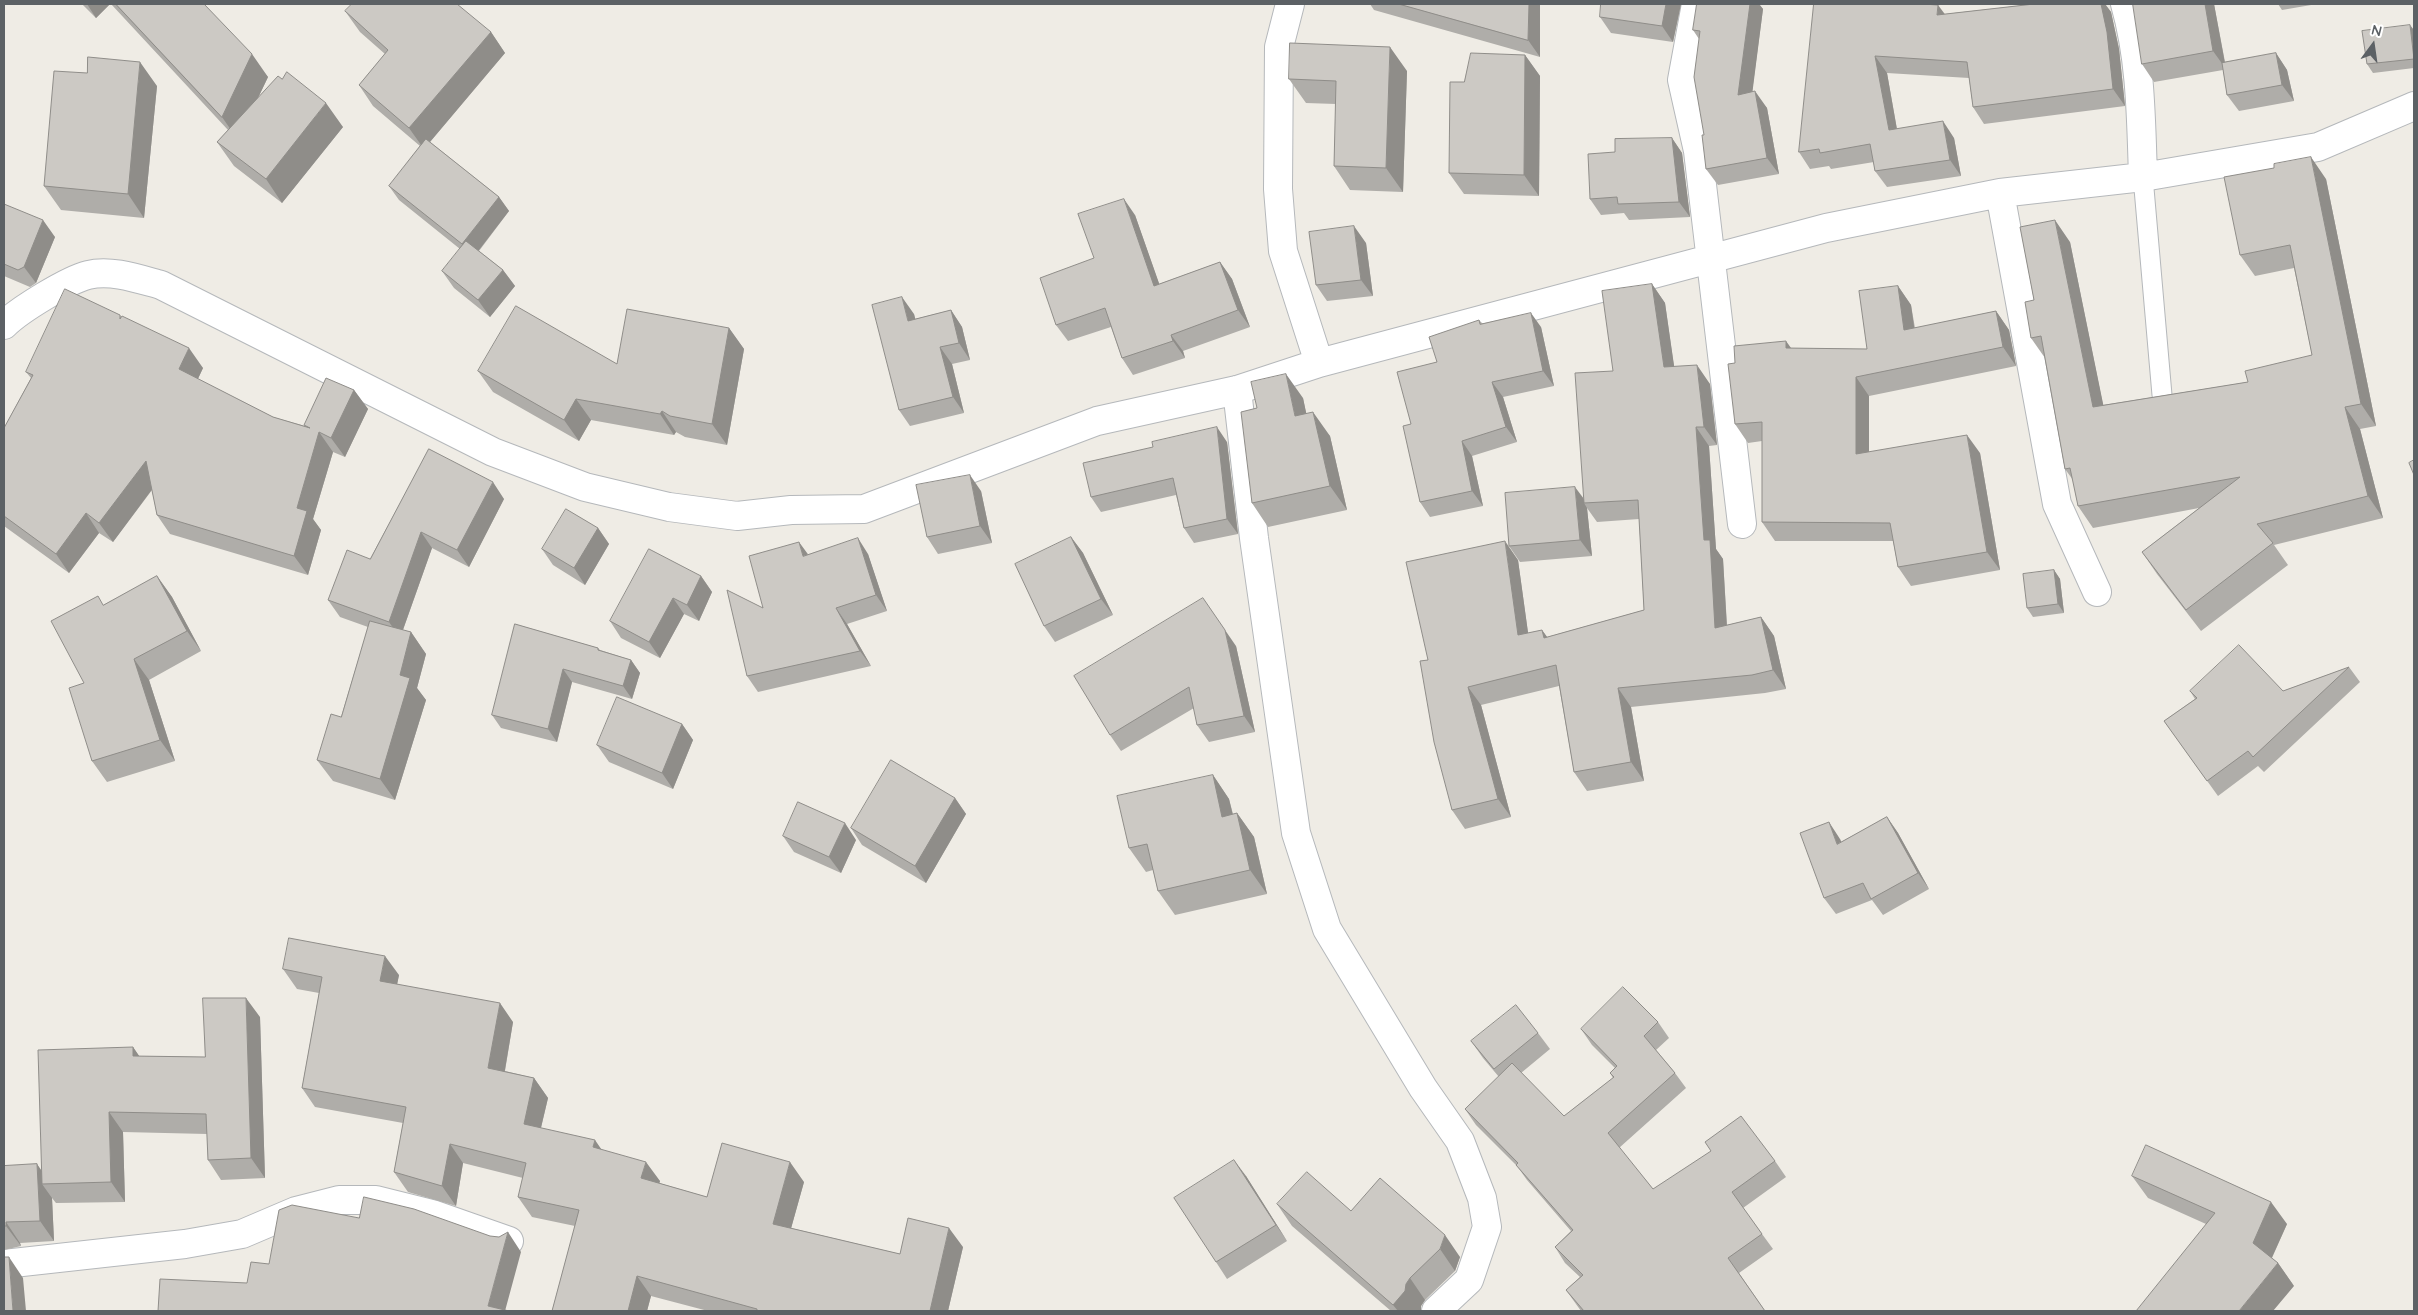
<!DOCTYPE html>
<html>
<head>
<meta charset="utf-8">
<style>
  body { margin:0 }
  #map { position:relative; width:2418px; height:1315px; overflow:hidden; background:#efece5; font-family:Quicksand,sans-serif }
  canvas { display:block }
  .frame { position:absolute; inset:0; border:5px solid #5c6165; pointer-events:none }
  .north { position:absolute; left:2348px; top:20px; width:50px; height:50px; -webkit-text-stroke:4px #fff; paint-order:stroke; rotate:14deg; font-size:14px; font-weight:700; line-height:20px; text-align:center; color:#5c6165 }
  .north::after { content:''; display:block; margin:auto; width:18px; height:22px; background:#5c6165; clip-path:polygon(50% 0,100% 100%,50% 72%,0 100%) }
</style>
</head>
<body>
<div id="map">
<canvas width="2418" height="1315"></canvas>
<div class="frame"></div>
<div class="north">N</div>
</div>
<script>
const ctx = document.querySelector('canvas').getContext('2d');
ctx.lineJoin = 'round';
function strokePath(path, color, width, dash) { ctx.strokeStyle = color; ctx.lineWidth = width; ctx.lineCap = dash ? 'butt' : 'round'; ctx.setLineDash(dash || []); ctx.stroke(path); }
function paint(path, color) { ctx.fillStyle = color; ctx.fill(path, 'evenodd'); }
const lane = new Path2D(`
  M2143,177L2162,395`);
const street = new Path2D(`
  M1290,4L1279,47L1278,189L1283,251L1319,363
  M1696,4L1682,80L1698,151L1742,524
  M2125,4C2141,60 2141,119 2143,177
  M2000,193L2057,504L2097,592
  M4,325C19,310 68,280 88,275C111,269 139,279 161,285L493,452L585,487L669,507L737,516L791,510L864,509L1097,421L1237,390L1319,363L1826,228L2000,193L2143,177L2318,147L2414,106
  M1237,390L1254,538L1296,833L1327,929L1423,1088L1460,1141L1482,1198L1487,1227L1469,1280L1436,1311
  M4,1264L185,1244L242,1234L296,1211L339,1200H376L432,1214L509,1241`);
strokePath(lane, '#b5b8bb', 21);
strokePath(street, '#b5b8bb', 30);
strokePath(lane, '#fff', 19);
strokePath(street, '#fff', 28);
paint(new Path2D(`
  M82,4H110L96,18Z
  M111,4H204L268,77L258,98L343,127L282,203L234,166L217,142L228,130Z
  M1370,4H1540V57L1374,10Z
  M1681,4L1673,42L1611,33L1600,17Z
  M1697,4H1759L1763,9L1752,92L1767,108L1779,174L1718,185L1706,169L1699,39L1693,30Z
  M1814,4L1945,14L2034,4H2105L2111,12L2119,49L2125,106L1984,124L1973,107L1969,78L1887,73L1897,129L1954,138L1961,176L1887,187L1875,171L1874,162L1831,169L1829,166L1810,169L1799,152Z
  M2133,4H2214L2225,62L2276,53L2287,70L2294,101L2239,111L2227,95L2223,70L2154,82L2142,64Z
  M2278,4H2317L2282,10Z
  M345,11L491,32L505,53L430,142L499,197L509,211L479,251L503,270L515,286L490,317L454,288L442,271L460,249L399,200L389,186L420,146L373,106L359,85L385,54L360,32Z
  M2414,30V68L2373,73L2367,64Z
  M1525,55L1540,76L1539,196L1464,194L1449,173L1464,82Z
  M1407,71L1403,192L1350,190L1334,166L1336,104L1306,103L1289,79Z
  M87,73L157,86L144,218L61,210L44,186Z
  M1672,138L1682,153L1690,217L1629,220L1624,213L1601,215L1590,199L1615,152Z
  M2326,179L2376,426L2360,429L2383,518L2274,545L2288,565L2201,631L2157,574L2142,552L2199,508L2093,528L2078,506L2073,480L2065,469L2045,358L2031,338L2034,300L2070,242L2103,405L2248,382L2312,355L2294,268L2255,276L2240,255Z
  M4,204L55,237L36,283L30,287L4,276Z
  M1135,215L1159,284L1220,262L1232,279L1250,327L1183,351L1185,358L1133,375L1122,358L1111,327L1068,341L1056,325L1094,258Z
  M1366,243L1373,296L1327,301L1316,285Z
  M1652,284L1665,303L1674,367L1710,384L1717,445L1709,446L1716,549L1723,559L1727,625L1761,617L1774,636L1786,689L1765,693L1631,707L1644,781L1587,791L1574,772L1559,686L1481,705L1511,817L1465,829L1452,810L1428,660L1518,560L1528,633L1542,630L1547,637L1644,610L1639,519L1597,522L1587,508L1592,556L1520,562L1509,546L1584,499L1613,371Z
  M1898,286L1911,305L1915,328L1996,311L2009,330L2016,366L1869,396V452L1980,453L2000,570L1911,586L1898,567L1893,541H1775L1762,522V441L1748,443L1735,424V363L1791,348L1867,349Z
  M951,310L962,327L970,360L952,364L964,413L910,426L899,410L914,314L915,319Z
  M120,315L121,317L203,368L198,379L273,417L305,426L304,425L354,390L368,409L345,457L333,452L313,519L321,530L308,575L170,534L157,515L152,490L113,542L99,533L69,573L4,526V428L31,378L26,372Z
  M1479,320L1482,323L1541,327L1554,386L1503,397L1517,442L1472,456L1483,506L1430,517L1420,502L1411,424Z
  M729,328L744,349L727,445L685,437L676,432L674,435L591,420L579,441L493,392L478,371L617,364Z
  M1303,398L1306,413L1330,436L1347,510L1268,527L1252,503Z
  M1227,442L1238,534L1194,543L1184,528L1176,495L1101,512L1091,497Z
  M429,449L504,499L469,567L432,548L403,630L411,632L426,654L417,688L426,700L395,800L333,781L317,760L341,717L368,627L340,617L328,600L370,559Z
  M981,491L992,543L938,554L927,537Z
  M598,528L609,544L585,585L553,565L542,549Z
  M1071,537L1083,553L1113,615L1055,642L1044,626Z
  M808,554H868L887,611L847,624L871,666L758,692L747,676L763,608Z
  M2054,570L2060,579L2064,613L2033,617L2027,608Z
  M157,576L172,597L201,651L149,680L175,761L107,782L92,761L84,683L104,605Z
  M701,576L712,592L699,621L684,614L660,658L621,638L610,621Z
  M515,624L598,648L600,650L631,660L640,673L632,699L572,682L557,742L501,728L492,715Z
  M1236,646L1255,732L1209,742L1197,725L1194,708L1121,751L1110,735Z
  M2349,667L2360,682L2264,772L2258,766L2218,796L2164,721L2195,699L2190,691H2283Z
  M682,724L693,740L673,789L609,762L597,745Z
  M1213,775L1229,799L1233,814L1237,813L1254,837L1267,894L1175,915L1158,891L1153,870L1146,872L1129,848Z
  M955,798L966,814L926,883L862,845L851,828Z
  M1887,817L1898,833L1929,889L1883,915L1872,900L1836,914L1824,898L1840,839L1841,842Z
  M783,836L856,840L841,873L794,852Z
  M283,969L399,975L397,984L513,1022L505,1071L534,1078L548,1098L541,1128L601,1149L660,1181L659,1183L707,1197L804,1182L791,1228L900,1254L963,1247L948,1311H708L651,1296L647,1311H552L575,1226L532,1217L518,1197L523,1178L463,1163L456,1206L408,1192L394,1172L403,1123L315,1107L302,1088L319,993L297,989Z
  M260,1017L265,1178L221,1180L208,1160L207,1134L123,1132L125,1202L56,1203L52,1198L54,1241L20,1243L21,1246L4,1250V1166L37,1164L41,1171L133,1047L139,1056L205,1057Z
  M1658,1022L1669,1038L1656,1050L1675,1073L1686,1088L1619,1148L1653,1189L1775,1161L1786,1177L1743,1208L1773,1249L1739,1273L1765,1311H1581L1566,1290L1580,1277L1565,1263L1555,1247L1571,1231L1527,1180L1517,1166L1476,1125L1465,1109L1499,1077L1483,1058L1471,1041L1538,1033L1550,1049L1521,1073L1564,1116L1613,1078L1610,1073L1615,1068L1592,1045L1581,1029Z
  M1246,1176L1287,1241L1227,1279L1216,1262Z
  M2132,1176L2287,1224L2272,1258L2278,1263L2294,1286L2206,1224L2148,1198Z
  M1277,1204L1351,1211L1460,1257L1455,1271L1425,1300L1421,1306V1311H1391L1292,1226Z`), '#afada9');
paint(new Path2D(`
  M87,4H110L96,18Z
  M1529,4H1540V57L1528,40Z
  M1666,4H1681L1673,42L1662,26Z
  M1750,4H1759L1763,9L1750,111L1738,95Z
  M2101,4H2105L2111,12L2119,49L2125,106L2113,89Z
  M2205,4H2214L2226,69L2213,51Z
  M1938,5L1950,21L1937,15Z
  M2410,25L2414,30V56Z
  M491,32L505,53L424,149L409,128Z
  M1390,47L1407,71L1403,192L1386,168Z
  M2276,53L2287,70L2294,101L2282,85Z
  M252,54L268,77L238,140L222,117Z
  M1525,55L1540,76L1539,196L1524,175Z
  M1875,56L1887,73L1900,147L1889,130Z
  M140,62L157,86L144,218L128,194Z
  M1755,91L1767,108L1779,174L1767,158Z
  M326,103L343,127L282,203L266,179Z
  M1943,121L1954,138L1961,176L1950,160Z
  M1672,138L1682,153L1690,217L1679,202Z
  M2311,157L2326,179L2376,426L2361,404Z
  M499,197L509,211L472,259L462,244Z
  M1124,199L1135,215L1166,303L1154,286Z
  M43,220L55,237L36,283L24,267Z
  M2055,220L2070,242L2108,428L2093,407Z
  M1354,226L1366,243L1373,296L1361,280Z
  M1220,262L1232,279L1250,327L1238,310Z
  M503,270L515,286L490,317L478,300Z
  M1652,284L1665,303L1677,386L1664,367Z
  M1898,286L1911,305L1917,348L1904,330Z
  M902,297L914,314L920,337L908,321Z
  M951,310L962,327L970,360L959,343Z
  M1996,311L2009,330L2016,366L2003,347Z
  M1531,313L1541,327L1554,386L1543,371Z
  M729,328L744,349L727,445L712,424Z
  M1171,335L1183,351L1185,358L1173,341Z
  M1786,341L1799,359L1786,348Z
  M940,347L952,364L964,413L953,397Z
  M189,348L203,368L193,389L179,369Z
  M1697,365L1710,384L1717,445L1704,427Z
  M1286,374L1303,398L1312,440L1295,416Z
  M1856,377L1869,396V472L1856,454Z
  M1492,382L1503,397L1517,442L1506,427Z
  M354,390L368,409L345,457L331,438Z
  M576,399L591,420L579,441L564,420Z
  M2345,407L2360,429L2383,518L2368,496Z
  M662,411L676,432L674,435L660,414Z
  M1313,412L1330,436L1347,510L1330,486Z
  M1217,427L1227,442L1238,534L1227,519Z
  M1696,427L1709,446L1716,549L1723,559L1728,647L1715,628L1704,540Z
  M319,432L333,452L313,519L321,530L308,575L294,556L297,508Z
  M1967,435L1980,453L2000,570L1987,552Z
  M1462,441L1472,456L1483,506L1472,491Z
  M146,461L159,480L113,542L99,523Z
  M970,475L981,491L992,543L980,526Z
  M493,482L504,499L469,567L457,550Z
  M1575,487L1587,503H1584L1587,508L1592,556L1580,540Z
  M86,513L99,533L69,573L56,554Z
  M598,528L609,544L585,585L574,568Z
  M421,532L432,548L400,638L389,622Z
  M1071,537L1083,553L1113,615L1101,599Z
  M858,538L868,554L887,611L876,595Z
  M1505,541L1518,560L1531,654L1518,635Z
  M799,542L810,557L803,556Z
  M2054,570L2060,579L2064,613L2058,604Z
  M157,576L172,597L201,651L187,631Z
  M701,576L712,592L699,621L687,605Z
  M673,598L684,614L660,658L649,642Z
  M836,608L847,624L871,666L860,651Z
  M1761,617L1774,636L1786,689L1773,670Z
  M1225,630L1236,646L1255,732L1244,716Z
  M1542,630L1555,648L1544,638Z
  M411,632L426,654L417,688L426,700L395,800L380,779L400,675Z
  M134,659L149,680L175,761L160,740Z
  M631,660L640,673L632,699L623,686Z
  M563,669L572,682L557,742L548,729Z
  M1468,687L1481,705L1511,817L1498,799Z
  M1618,688L1631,707L1644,781L1631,762Z
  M682,724L693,740L673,789L662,773Z
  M1213,775L1229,799L1239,841L1222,817Z
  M955,798L966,814L926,883L915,866Z
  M1237,813L1254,837L1267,894L1250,870Z
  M1887,817L1898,833L1929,889L1918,873Z
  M1829,822L1840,839L1849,860L1837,844Z
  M845,823L856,840L841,873L829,857Z
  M385,956L399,975L394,1000L380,981Z
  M246,998L260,1017L265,1178L251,1158Z
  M500,1003L513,1022L502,1087L488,1068Z
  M133,1047L146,1066L133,1056Z
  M534,1078L548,1098L537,1144L524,1124Z
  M109,1112L123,1132L125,1202L111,1182Z
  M595,1140L608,1159L593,1147Z
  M450,1144L463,1163L456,1206L442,1186Z
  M1234,1160L1246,1176L1287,1241L1276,1225Z
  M646,1162L660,1181L655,1197L641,1178Z
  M790,1162L804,1182L787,1243L773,1224Z
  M37,1164L50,1183L42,1184L52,1198L54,1241L40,1221Z
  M2271,1202L2287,1224L2268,1266L2253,1243Z
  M6,1222L20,1243L21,1246L6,1226Z
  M949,1228L963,1247L948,1311H930Z
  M508,1232L521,1252L505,1311L488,1306Z
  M1445,1235L1460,1257L1455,1271L1440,1249Z
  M9,1257L23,1278L26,1311H13Z
  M2278,1263L2294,1286L2273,1311H2239Z
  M637,1276L651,1296L647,1311H628Z
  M1410,1278L1425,1300L1421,1306V1311H1398L1393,1305Z`), '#8f8d89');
const building = new Path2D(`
  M116,4H204L252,54L222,117Z
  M352,4H457L491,32L409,128L359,85L388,50L345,11Z
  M1399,4H1529L1528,40Z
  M1601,4H1666L1662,26L1600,17Z
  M1697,4H1750L1738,95L1755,91L1767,158L1706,169L1702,135H1704L1694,77L1700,31L1693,30Z
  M1814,4H1923L1938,5L1937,15L2034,4H2101L2107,32L2113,89L1973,107L1967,62L1875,56L1889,130L1943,121L1950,160L1875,171L1870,144L1820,153L1819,149L1799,152Z
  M2133,4H2205L2213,51L2142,64Z
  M2410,25L2414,59L2367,64L2362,31Z
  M1290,43L1390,47L1386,168L1334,166L1336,81L1289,79Z
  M1471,53L1525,55L1524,175L1449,173L1450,82H1464Z
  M2276,53L2282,85L2227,95L2222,63Z
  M88,57L140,62L128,194L44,186L54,71L87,73Z
  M287,72L326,103L266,179L217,142L278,76L282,79Z
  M1672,138L1679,202L1618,204L1617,197L1590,199L1588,154L1615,152V139Z
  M426,139L499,197L462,244L389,186Z
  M2311,157L2361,404L2345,407L2368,496L2257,524L2273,543L2186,610L2142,552L2240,477L2078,506L2070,468L2065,469L2041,336L2031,338L2025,302L2034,300L2020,227L2055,220L2093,407L2248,382L2245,371L2312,355L2290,245L2240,255L2224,177L2274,168V164Z
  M1124,199L1154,286L1220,262L1238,310L1171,335L1173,341L1122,358L1105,308L1056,325L1040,278L1094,258L1078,214Z
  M4,204L43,220L24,267L18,270L4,264Z
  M1354,226L1361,280L1316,285L1309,232Z
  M466,241L503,270L478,300L442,271Z
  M1652,284L1664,367L1697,365L1704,427H1696L1704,540H1710L1715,628L1761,617L1773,670L1752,675L1618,688L1631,762L1574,772L1556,665L1468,687L1498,799L1452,810L1434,742L1420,661L1428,660L1406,562L1505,541L1518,635L1542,630L1544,638L1644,610L1638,500L1584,503L1575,373L1613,371L1602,291Z
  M1898,286L1904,330L1996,311L2003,347L1856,377V454L1967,435L1987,552L1898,567L1890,523L1762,522V422L1735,424L1728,364L1735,363L1734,346L1786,341V348L1867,349L1859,291Z
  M65,289L120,315V319L122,316L189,348L179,369L273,417L310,428L304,425L326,378L354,390L331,438L319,432L297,508L307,511L294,556L157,515L146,461L99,523L86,513L56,554L4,516V428L33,375L26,372Z
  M902,297L908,321L951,310L959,343L940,347L953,397L899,410L872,305Z
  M516,306L617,364L627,309L729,328L712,424L670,416L662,411L660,414L576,399L564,420L478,371Z
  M1531,313L1543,371L1492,382L1506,427L1462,441L1472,491L1420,502L1403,426L1411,424L1397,372L1437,362L1429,337L1479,320L1480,324Z
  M1286,374L1295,416L1313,412L1330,486L1252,503L1241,412L1257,408L1251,382Z
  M1217,427L1227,519L1184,528L1173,478L1091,497L1083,463L1153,447L1152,442Z
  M429,449L493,482L457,550L421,532L389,622L328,600L347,550L370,559Z
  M2414,460V475L2409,463Z
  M970,475L980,526L927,537L916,485Z
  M1575,487L1580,540L1509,546L1505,493Z
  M566,509L598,528L574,568L542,549Z
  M1071,537L1101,599L1044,626L1015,564Z
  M858,538L876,595L836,608L860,651L747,676L727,590L763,608L749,556L799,542L803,556Z
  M649,549L701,576L687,605L673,598L649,642L610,621Z
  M2054,570L2058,604L2027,608L2023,574Z
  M157,576L187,631L134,659L160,740L92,761L69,688L84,683L51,621L98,596L103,605Z
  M1203,598L1225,630L1244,716L1197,725L1189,687L1110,735L1074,676Z
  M370,621L411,632L400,675L410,678L380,779L317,760L331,714L341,717Z
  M515,624L598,648V650L631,660L623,686L563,669L548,729L492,715Z
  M2239,645L2283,691L2349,667L2253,757L2248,751L2207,781L2164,721L2197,698L2190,691Z
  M617,697L682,724L662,773L597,745Z
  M891,760L955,798L915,866L851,828Z
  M1213,775L1222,817L1237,813L1250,870L1158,891L1147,844L1129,848L1117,796Z
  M798,802L845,823L829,857L783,836Z
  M1887,817L1918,873L1871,899L1863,883L1824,898L1800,833L1829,822L1837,844Z
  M289,938L385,956L380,981L500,1003L488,1068L534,1078L524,1124L595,1140L593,1147L646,1162L641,1178L707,1197L722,1143L790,1162L773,1224L900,1254L908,1218L949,1228L930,1311H757V1309L637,1276L628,1311H552L579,1210L518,1197L526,1163L450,1144L442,1186L394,1172L406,1107L302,1088L322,977L283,969Z
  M1623,987L1658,1022L1644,1036L1675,1073L1608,1133L1653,1189L1711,1151L1705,1142L1741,1116L1775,1161L1732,1192L1762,1234L1728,1258L1765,1311H1584L1566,1290L1583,1275L1555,1247L1573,1230L1516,1165L1518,1163L1465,1109L1512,1063L1564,1116L1614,1077L1610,1073L1617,1066L1581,1029Z
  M203,998H246L251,1158L208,1160L206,1114L109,1112L111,1182L42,1184L38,1050L133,1047V1056L205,1057Z
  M1516,1005L1538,1033L1494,1069L1471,1041Z
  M2146,1145L2271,1202L2253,1243L2278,1263L2239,1311H2136L2215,1213L2132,1176Z
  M1234,1160L1276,1225L1216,1262L1174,1198Z
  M37,1164L40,1221L6,1222V1226H4V1166Z
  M1307,1172L1351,1211L1380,1178L1445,1235L1440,1249L1410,1278L1406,1284L1405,1291L1393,1305L1277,1204Z
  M364,1197L414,1209L490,1236L499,1237L508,1232L488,1306L509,1311H158L160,1279L247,1283L251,1262L269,1264L279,1210L292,1205L359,1218Z
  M4,1257H9L13,1311H4Z`);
paint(building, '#ccc9c4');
strokePath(building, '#8f8d89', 1);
</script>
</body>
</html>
